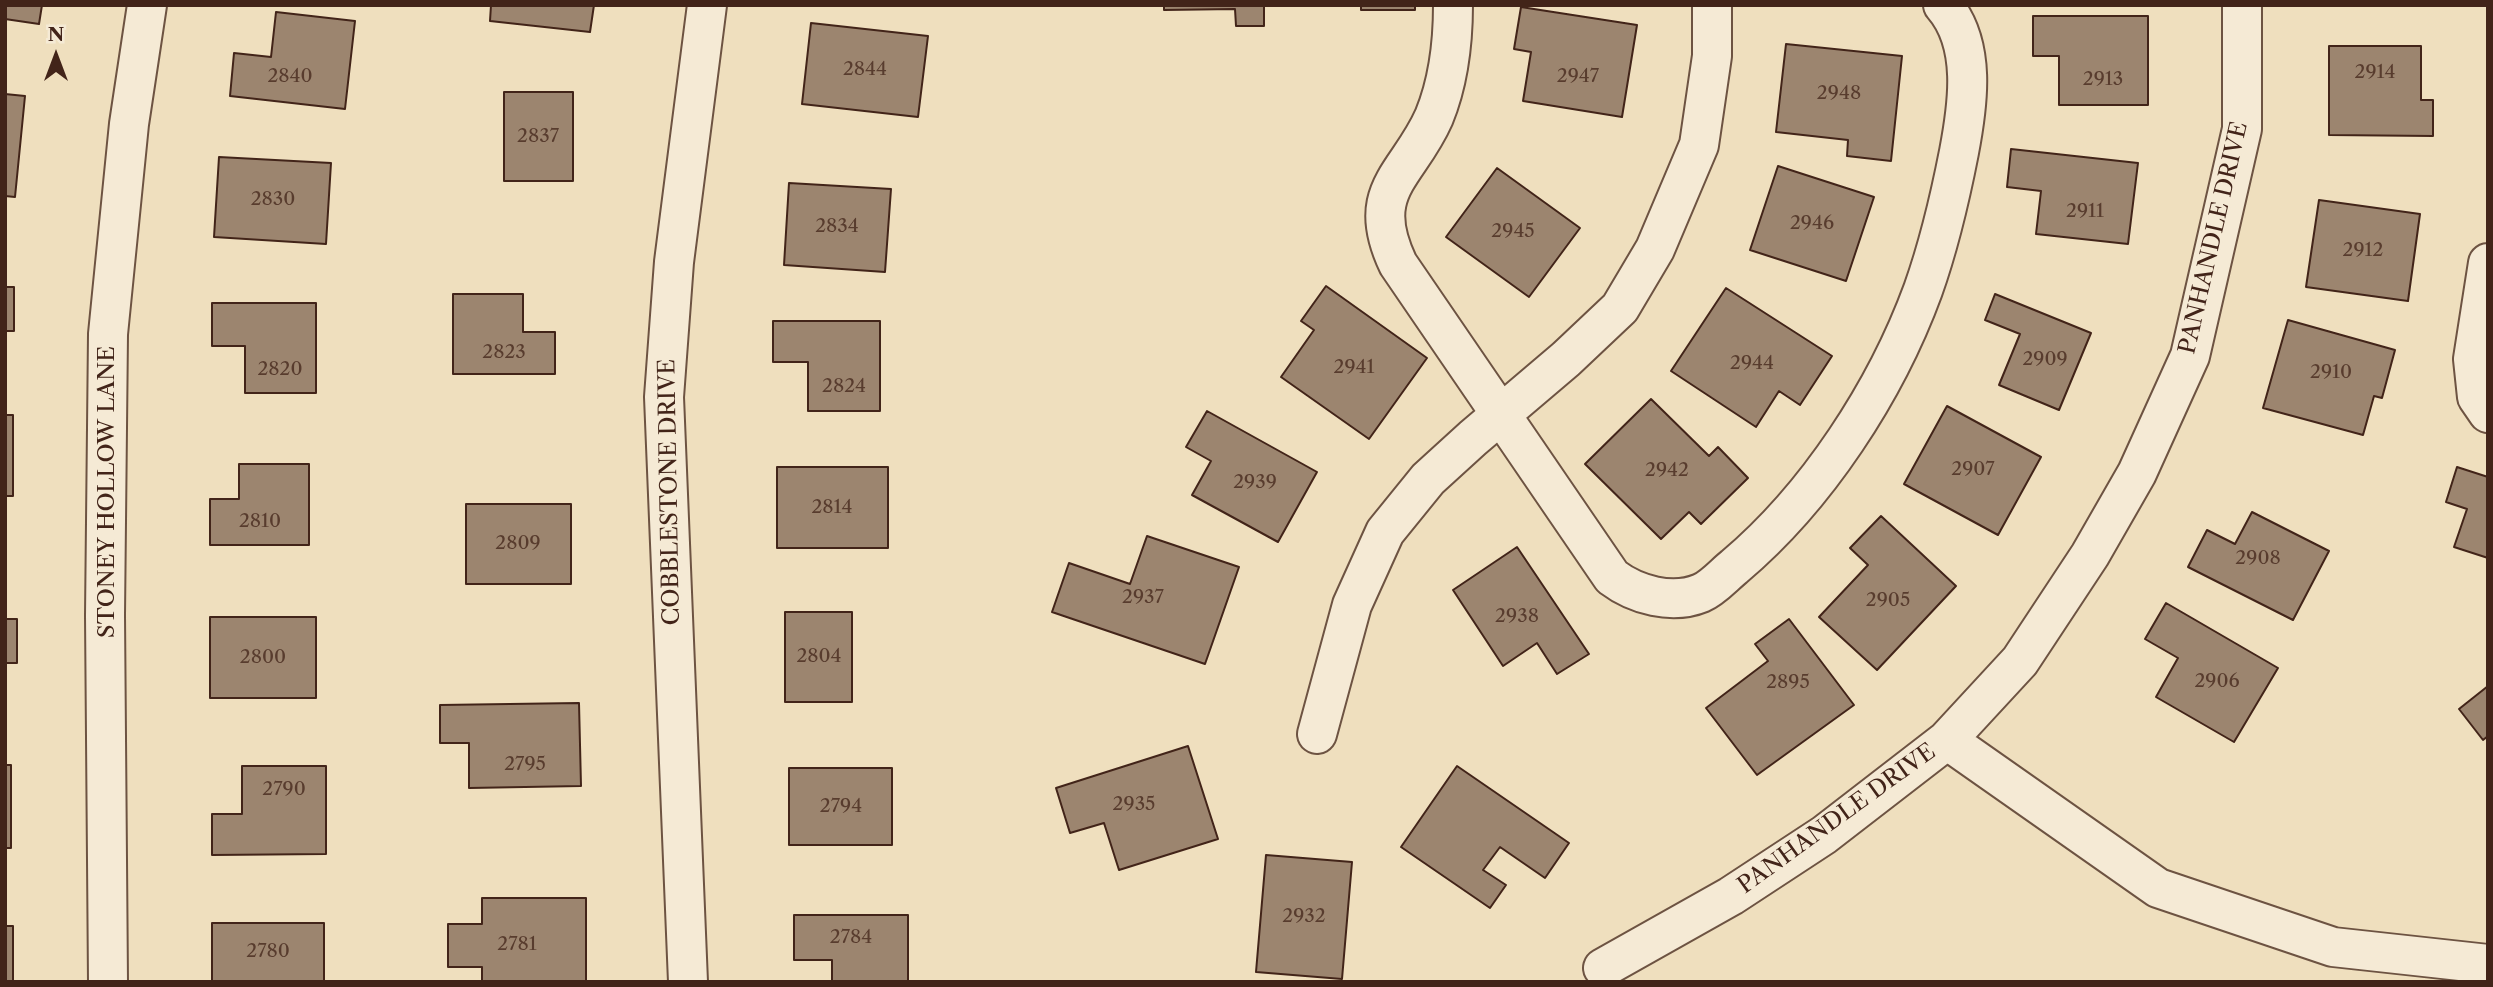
<!DOCTYPE html>
<html>
<head>
<meta charset="utf-8">
<style>
  body { margin:0 }
  #map { position:relative; width:2493px; height:987px; overflow:hidden; background:#efdfbe; font-family:"Libre Caslon Text",serif }
  canvas { display:block }
  .frame { position:absolute; inset:0; border:7px solid #422419; pointer-events:none }
  .north { position:absolute; left:21px; top:21px; width:70px; height:70px; -webkit-text-stroke:5px #f5ead5; paint-order:stroke; rotate:0deg; font-size:19px; font-weight:700; line-height:28px; text-align:center; color:#422419 }
  .north::after { content:''; display:block; margin:auto; width:24px; height:32px; background:#422419; clip-path:polygon(50% 0,100% 100%,50% 72%,0 100%) }
</style>
</head>
<body>
<div id="map">
<canvas width="2493" height="987"></canvas>
<div class="frame"></div>
<div class="north">N</div>
</div>
<script>
const ctx = document.querySelector('canvas').getContext('2d');
ctx.lineJoin = 'round';
function paint(path, color) { ctx.fillStyle = color; ctx.fill(path, 'evenodd'); }
function strokePath(path, color, width, dash) { ctx.strokeStyle = color; ctx.lineWidth = width; ctx.lineCap = dash ? 'butt' : 'round'; ctx.setLineDash(dash || []); ctx.stroke(path); }
function drawText(font, color, halo, rows, align = 'center') {
  ctx.font = font + ' "Libre Caslon Text",serif'; ctx.lineWidth = 5; ctx.setLineDash([]); ctx.textBaseline = 'middle'; ctx.strokeStyle = halo; ctx.fillStyle = color; for (const [text, x, y, turn = 0] of rows) {
    ctx.save(); ctx.translate(x, y); ctx.rotate((+turn || 0) * Math.PI / 180); ctx.textAlign = isNaN(turn) ? turn : align; if (halo) ctx.strokeText(text, 0, 0); ctx.fillText(text, 0, 0); ctx.restore();
  }
}
const building = new Path2D(`
  M5,5H42L39,24L5,19Z
  M491,5H594L590,32L490,21Z
  M1164,5H1264V26H1236L1235,9L1164,10Z
  M1361,5H1415V10H1361Z
  M1521,7L1637,25L1622,117L1523,101L1531,52L1514,49Z
  M276,12L355,21L345,109L230,96L234,53L271,57Z
  M2033,16H2148V105H2059V56H2033Z
  M811,23L928,36L918,117L802,104Z
  M1786,44L1902,56L1891,161L1847,156L1848,140L1776,132Z
  M2329,46H2421V100H2433V136L2329,135Z
  M504,92H573V181H504Z
  M5,94L25,96L15,197L5,196Z
  M2011,149L2138,163L2128,244L2036,234L2041,191L2007,187Z
  M219,157L331,163L326,244L214,237Z
  M1778,166L1874,197L1846,281L1750,250Z
  M1497,168L1580,228L1529,297L1446,237Z
  M789,183L891,189L885,272L784,265Z
  M2319,200L2420,214L2408,301L2306,287Z
  M1326,286L1427,358L1369,439L1281,377L1314,330L1301,321Z
  M5,287H14V331H5Z
  M1726,288L1832,356L1800,405L1779,391L1756,427L1671,371Z
  M453,294H523V332H555V374H453Z
  M1995,294L2091,333L2059,410L1999,385L2020,334L1985,320Z
  M212,303H316V393H245V346H212Z
  M2288,320L2395,350L2382,398L2374,396L2363,435L2263,408Z
  M773,321H880V411H808V362H773Z
  M1651,399L1709,456L1718,447L1748,478L1701,524L1689,512L1661,539L1585,464Z
  M1947,406L2041,457L1998,535L1904,484Z
  M1207,411L1317,472L1278,542L1192,495L1211,461L1186,447Z
  M5,415H13V496H5Z
  M239,464H309V545H210V499H239Z
  M777,467H888V548H777Z
  M2457,467L2488,477V558L2454,547L2467,509L2446,502Z
  M466,504H571V584H466Z
  M2252,512L2329,551L2293,620L2188,567L2207,530L2235,544Z
  M1881,516L1956,586L1877,670L1819,617L1868,565L1850,548Z
  M1147,536L1239,567L1205,664L1052,612L1069,563L1130,584Z
  M1517,547L1589,654L1557,674L1537,643L1503,666L1453,590Z
  M2166,603L2278,668L2234,742L2156,697L2178,658L2145,639Z
  M785,612H852V702H785Z
  M210,617H316V698H210Z
  M5,619H17V663H5Z
  M1789,619L1854,705L1757,775L1706,708L1768,661L1755,644Z
  M2488,686V736L2483,740L2459,709Z
  M579,703L581,786L469,788V743H440V705Z
  M1188,746L1218,839L1119,870L1104,823L1070,833L1056,788Z
  M5,765H11V848H5Z
  M242,766H326V854L212,855V814H242Z
  M1457,766L1569,843L1545,878L1500,847L1483,870L1506,885L1490,908L1401,847Z
  M789,768H892V845H789Z
  M1266,855L1352,862L1342,979L1256,972Z
  M482,898H586V981H482V967H448V924H482Z
  M794,915H908V982H832V960H794Z
  M212,923H324V982H212Z
  M5,926H13V982H5Z`);
paint(building, '#9c856f');
strokePath(building, '#422419', 2);
const minor = new Path2D(`
  M1453,5C1453,42 1448,83 1434,117C1408,176 1363,190 1398,264L1612,577C1636,595 1672,605 1701,593C1713,588 1724,575 1734,567C1817,497 1886,391 1923,290C1939,245 1950,198 1959,152C1968,105 1977,44 1943,5
  M2488,263L2473,359L2477,397L2488,413
  M1317,734L1352,605L1385,532L1428,479L1473,438L1566,359L1620,308L1655,249L1699,145L1712,56V5
  M1947,740L2158,888L2333,947L2488,964
  M1603,968L1731,896L1824,835L1947,740L2020,661L2090,555L2137,473L2190,356L2242,129V5
  M108,982L105,615L108,334L129,124L147,5
  M688,982L664,397L674,262L707,5`);
strokePath(minor, '#6d5342', 42);
strokePath(minor, '#f5ead5', 38);
drawText('19px', '#583c2e', null, [
  ["2844",865,70],
  ["2914",2375,73],
  ["2840",290,77],
  ["2947",1578,77],
  ["2913",2103,80],
  ["2948",1839,94],
  ["2837",538,137],
  ["2830",273,200],
  ["2911",2085,212],
  ["2946",1812,224],
  ["2834",837,227],
  ["2945",1513,232],
  ["2912",2363,251],
  ["2823",504,353],
  ["2909",2045,360],
  ["2944",1752,364],
  ["2941",1354,368],
  ["2820",280,370],
  ["2910",2331,373],
  ["2824",844,387],
  ["2907",1973,470],
  ["2942",1667,471],
  ["2939",1255,483],
  ["2814",832,508],
  ["2810",260,522],
  ["2809",518,544],
  ["2908",2258,559],
  ["2937",1143,598],
  ["2905",1888,601],
  ["2938",1517,617],
  ["2804",819,657],
  ["2800",263,658],
  ["2906",2217,682],
  ["2895",1788,683],
  ["2795",525,765],
  ["2790",284,790],
  ["2935",1134,805],
  ["2794",841,807],
  ["2932",1304,917],
  ["2784",851,938],
  ["2781",517,945],
  ["2780",268,952]
]);
drawText('23px', '#422419', '#f5ead5', [
  ["PANHANDLE DRIVE",2214,238,-77],
  ["STONEY HOLLOW LANE",107,492,-90],
  ["COBBLESTONE DRIVE",670,492,-91],
  ["PANHANDLE DRIVE",1837,819,-36]
]);
</script>
</body>
</html>
